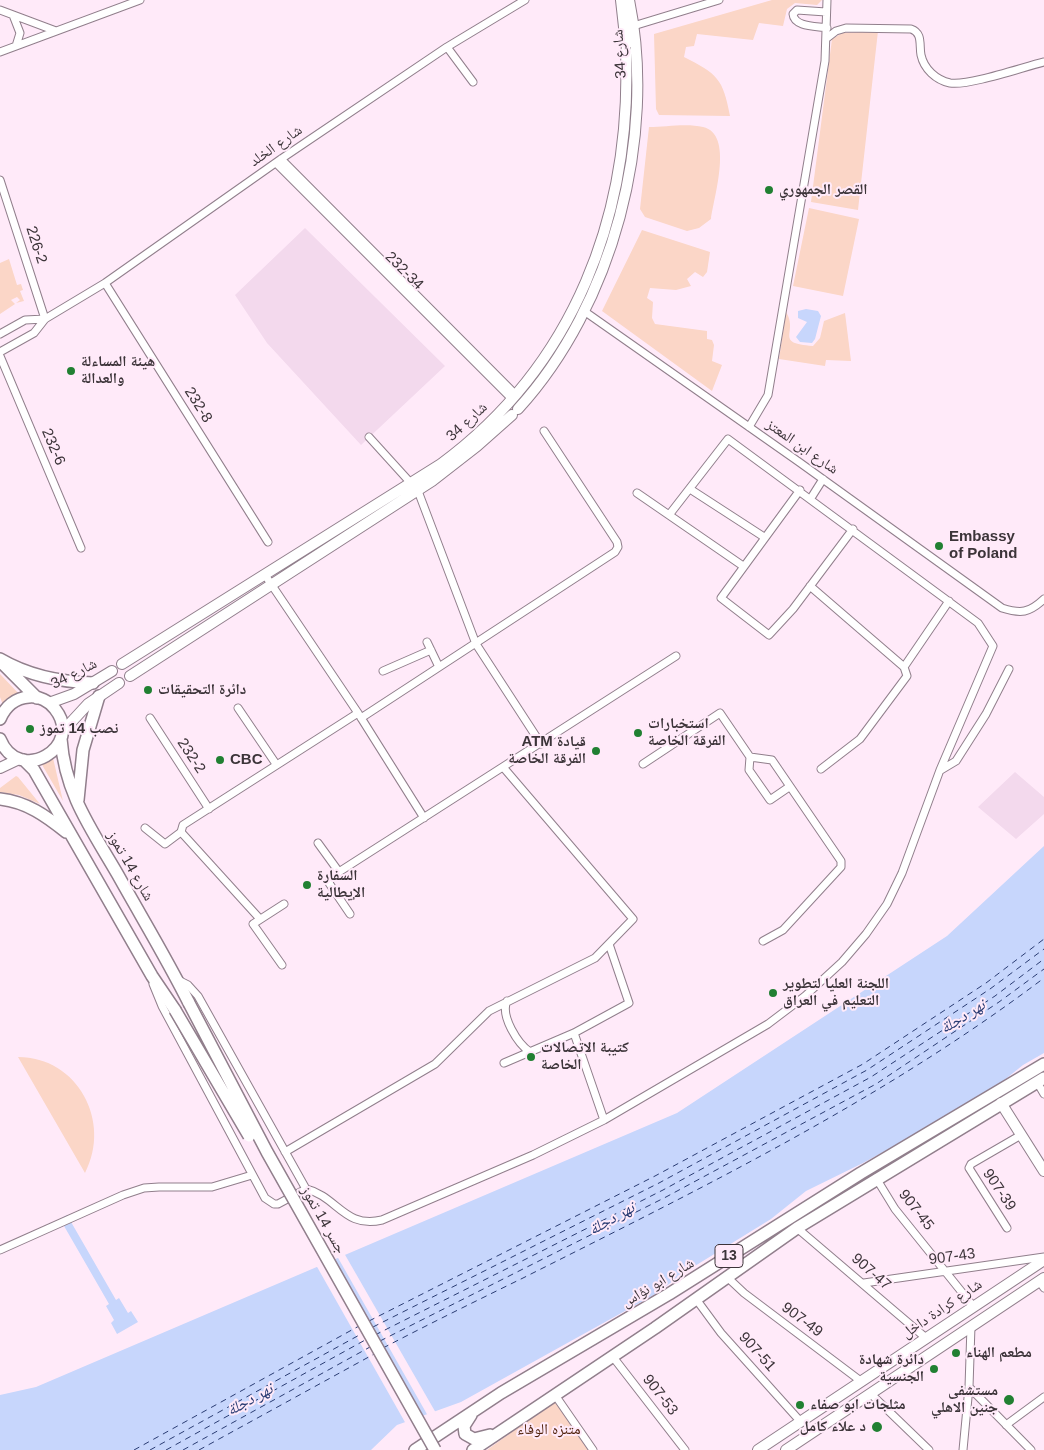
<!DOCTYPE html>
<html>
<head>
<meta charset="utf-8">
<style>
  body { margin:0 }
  canvas { display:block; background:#ffeaf9 }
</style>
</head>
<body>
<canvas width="1044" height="1450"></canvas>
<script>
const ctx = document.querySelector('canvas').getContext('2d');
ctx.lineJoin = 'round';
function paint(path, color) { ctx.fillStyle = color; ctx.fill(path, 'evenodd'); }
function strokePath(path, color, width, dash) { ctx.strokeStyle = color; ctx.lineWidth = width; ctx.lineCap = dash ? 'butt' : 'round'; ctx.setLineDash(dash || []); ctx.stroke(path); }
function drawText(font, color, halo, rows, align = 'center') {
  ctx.font = font + ' Helvetica,"Noto Naskh Arabic",sans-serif'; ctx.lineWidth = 4; ctx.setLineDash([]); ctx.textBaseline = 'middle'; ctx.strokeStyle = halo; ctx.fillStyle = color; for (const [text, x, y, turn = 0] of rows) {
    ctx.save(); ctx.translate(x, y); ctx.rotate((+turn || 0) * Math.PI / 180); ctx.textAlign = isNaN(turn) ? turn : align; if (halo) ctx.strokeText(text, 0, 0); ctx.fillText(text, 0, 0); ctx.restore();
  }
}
paint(new Path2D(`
  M305,228L445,366L361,445L267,343L235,295Z
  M1015,772L1044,797V814L1016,839L978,807Z`), '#f3d9ed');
paint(new Path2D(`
  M772,0H822L817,5L795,3L787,9L783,26L759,23L753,40L697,34L694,46L686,47L684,57C717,74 723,78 730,116L659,115L656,109L654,34Z
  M878,31L858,210L811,202L832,39L842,33Z
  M649,127C665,127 687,123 703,127C734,134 714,196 711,219L699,228L687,231L645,217L640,209Z
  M809,208L859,219L843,296L793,286Z
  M642,230L710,252L707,272L703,277L695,272L687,279L691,286L676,290L650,288L647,298L653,302L652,318L655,324L707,331V339L712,340L714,345L712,361L722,365L712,391L602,311Z
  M9,259L17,285L21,284L23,290L20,291L24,301L16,303L20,300L17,297L11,300L15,304L0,314V263Z
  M786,312C799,333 773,343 813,346L820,338L824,321L845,313L851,361L826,360L825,366L779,359Z
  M0,674L21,696L4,708L0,697Z
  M53,758L63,801L41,763Z
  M16,776L18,777L40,804L19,795L0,792V788Z
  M18,1057C78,1057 112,1122 85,1173Z
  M556,1400L590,1450H487Z`), '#fbd6c7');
paint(new Path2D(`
  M806,309L818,311L821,316L815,339L812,343L800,342L796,337L807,322L798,318V311Z
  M1044,846V1053L1023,1065L982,1098L863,1163L806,1191L771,1219L690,1269L652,1296L461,1402L397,1425L371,1450H0V1395L36,1387L677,1113L947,936Z
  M67,1215L116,1300L119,1298L128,1313L131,1311L138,1322L117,1334L111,1323L114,1320L106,1306L109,1304L60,1219Z`), '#c7d6fc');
paint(new Path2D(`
  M344,1253L436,1413L428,1416L337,1256Z
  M333,1257L424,1417L406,1424L316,1265Z`), '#ffeaf9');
strokePath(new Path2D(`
  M369,1321L655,1176L863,1064L986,983L1044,939
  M373,1327L659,1183L867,1070L990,989L1044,949
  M375,1335L663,1190L871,1077L995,996L1044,959
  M380,1341L666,1197L876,1084L999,1002L1044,969
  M383,1348C429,1324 476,1301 523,1278C702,1188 884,1099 1044,978
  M134,1450L359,1326
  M150,1450L363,1333
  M166,1450L367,1339
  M183,1450L370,1347
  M199,1450L376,1353`), '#2a3c73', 1, [6, 5]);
const street = new Path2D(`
  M0,10L56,31
  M826,12L797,10L793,14C794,27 816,26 827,28
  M13,15L20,33L16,46
  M630,27L719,0
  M827,38L836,31L846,28L911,29C923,33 919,45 921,55C924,69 936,80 950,83C969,86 1023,67 1044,62
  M447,47L473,82
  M0,52L140,0
  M281,159L516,395
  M276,163L512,399
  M0,180L45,319
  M105,283L268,542
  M584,311L799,462L1002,608C1021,614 1029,613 1044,599
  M0,334L25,320L45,319
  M0,352L34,333L45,319L105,283L281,159L447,47L525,0
  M0,356L81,548
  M749,427L768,395L825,61L827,0
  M369,437L418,491L476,644L541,744
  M690,489L764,537
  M800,490L721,598L769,635L793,609L853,529
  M637,493L743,566
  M811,498L823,479
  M265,575L358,713L424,818
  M810,586L904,667L907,676L860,739L821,769
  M427,642L439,667
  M904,667L949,601
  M383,671L431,650
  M238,708L276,764
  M150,718L209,809
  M361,718L615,552L618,547L617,542L544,431
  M750,757L772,760L841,861V867L783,930L763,941
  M643,764L720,713L750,757L749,770L770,800L789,787
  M941,770L956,761L986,714L1009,669
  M145,828L165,844L181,832
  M318,843L339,872
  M350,914L329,883L331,877L676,656
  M260,919L181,832L183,825L358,713
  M282,965L253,924L284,904
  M178,980L188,985L198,996L306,1189C337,1196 344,1229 382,1220L533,1155L604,1120L768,1024L805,996L842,962L866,934L887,904L902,873L940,770L993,646L978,623L728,439L669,515
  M153,984L162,1006L265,1198L274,1204H278L306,1189
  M507,1001C500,1016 518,1044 530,1052
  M574,1033L604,1120
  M504,1063L574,1033L629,1003L609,944
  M1037,1082L1044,1094
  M285,1152L435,1064L489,1011L595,958L633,919L503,767
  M876,1178L895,1209L973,1306
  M797,1228L926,1338
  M1007,1228L969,1168L971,1164L1021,1135
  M0,1250L123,1195L144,1188L159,1187H212L252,1175
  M727,1277L744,1293L862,1382
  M1039,1281L1044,1288
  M864,1283L1044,1257
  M696,1299L721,1333L800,1421
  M613,1357L685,1450
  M969,1387L1031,1450
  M871,1394L929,1450
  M555,1395L593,1450
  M1006,1425L1044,1397
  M963,1450L969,1387L971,1326`);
const secondary = new Path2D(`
  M621,0L626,45
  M518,409C613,305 657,137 629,0
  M122,664L441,464C575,365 632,214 626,51
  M130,676L432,481L477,446L512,415
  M49,703L74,694L112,671
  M63,731L88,704L119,683
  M0,768L19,759
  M1001,1103L1044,1171
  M758,1450L1044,1260
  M786,1450L1044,1278`);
const primary = new Path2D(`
  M0,659C29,676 59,682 93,683
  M3,664L37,698
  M0,719C5,707 15,698 29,697C39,696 49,701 55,709C85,747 19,786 0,739
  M61,739C65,794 92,830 118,875C142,918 167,959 189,1003
  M24,760L34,770L152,976L175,1010
  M0,799C27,802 46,816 66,832
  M78,800L83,750L99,696
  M471,1415L464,1426L465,1434L474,1439L490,1435
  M415,1450L501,1393L669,1294L861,1173L1044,1064
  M473,1450L655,1328L797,1228L1044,1078`);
strokePath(street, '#917f8c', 9);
strokePath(secondary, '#917f8c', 12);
strokePath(primary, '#917f8c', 14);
strokePath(street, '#fff', 7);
strokePath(secondary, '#fff', 10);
strokePath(primary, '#fff', 11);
const primaryBridge = new Path2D(`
  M189,1003L267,1152L435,1450
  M175,1010L249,1136`);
strokePath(primaryBridge, '#917f8c', 14, []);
strokePath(primaryBridge, '#fff', 11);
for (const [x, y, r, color] of [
  [769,190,5,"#218032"],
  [71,371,5,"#218032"],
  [939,546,5,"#218032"],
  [148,690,5,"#218032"],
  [30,729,5,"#218032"],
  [638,733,5,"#218032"],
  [596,751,5,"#218032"],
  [220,760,5,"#218032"],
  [307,885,5,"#218032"],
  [773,993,5,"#218032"],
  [531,1057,5,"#218032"],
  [956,1353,5,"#218032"],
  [934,1369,5,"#218032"],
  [1009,1400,6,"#218032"],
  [800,1405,5,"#218032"],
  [877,1427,6,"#218032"]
]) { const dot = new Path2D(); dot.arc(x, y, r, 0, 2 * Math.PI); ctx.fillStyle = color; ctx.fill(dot); strokePath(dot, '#ffeaf9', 2); }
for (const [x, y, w] of [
  [729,1256,28]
]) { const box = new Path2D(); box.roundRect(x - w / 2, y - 11.5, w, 23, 4); ctx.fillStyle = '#ffeaf9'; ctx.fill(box); strokePath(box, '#3c3439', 1); }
drawText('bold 14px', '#3c3439', null, [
  ["13",729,1256]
]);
drawText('15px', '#3c3439', '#ffeaf9', [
  ["شارع 34",620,54,-94],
  ["شارع الخلد",276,146,-35],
  ["226-2",36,245,72],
  ["232-34",404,271,45],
  ["232-8",198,405,58],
  ["شارع 34",467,422,-43],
  ["232-6",53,447,67],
  ["شارع ابن المعتز",802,447,35],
  ["شارع 34",74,674,-27],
  ["232-2",191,756,57],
  ["شارع 14 تموز",130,866,60],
  ["907-39",999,1190,56],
  ["907-45",916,1210,52],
  ["جسر 14 تموز",323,1220,60],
  ["907-43",952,1257,-8],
  ["907-47",871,1272,41],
  ["شارع ابو نؤاس",658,1283,-31],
  ["شارع كرادة داخل",942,1309,-34],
  ["907-49",802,1320,37],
  ["907-51",757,1352,48],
  ["907-53",660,1395,52]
]);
drawText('bold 15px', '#3c3439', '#ffeaf9', [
  ["القصر الجمهوري",779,190],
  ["هيئة المساءلة",81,362],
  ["والعدالة",81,379],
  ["Embassy",949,537],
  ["of Poland",949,554],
  ["دائرة التحقيقات",158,690],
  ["استخبارات",648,724],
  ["الفرقة الخاصة",648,741],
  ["نصب 14 تموز",40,729],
  ["ATM قيادة",586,742,"right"],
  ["الفرقة الخاصة",586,759,"right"],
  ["CBC",230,760],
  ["السفارة",317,876],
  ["الإيطالية",317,893],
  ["اللجنة العليا لتطوير",783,984],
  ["التعليم في العراق",783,1001],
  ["كتيبة الاتصالات",541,1048],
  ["الخاصة",541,1065],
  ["مطعم الهناء",966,1353],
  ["دائرة شهادة",924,1360,"right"],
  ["الجنسية",924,1377,"right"],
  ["مستشفى",998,1391,"right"],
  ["جنين الاهلي",998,1408,"right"],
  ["مثلجات ابو صفاء",810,1405],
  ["د علاء كامل",866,1427,"right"]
], 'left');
drawText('15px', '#4f2009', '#ffeaf9', [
  ["متنزه الوفاء",549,1430]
]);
drawText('italic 16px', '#2a3c73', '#ffeaf9', [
  ["نهر دجلة",963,1017,-32],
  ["نهر دجلة",612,1219,-30],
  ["نهر دجلة",250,1400,-29]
]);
</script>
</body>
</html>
